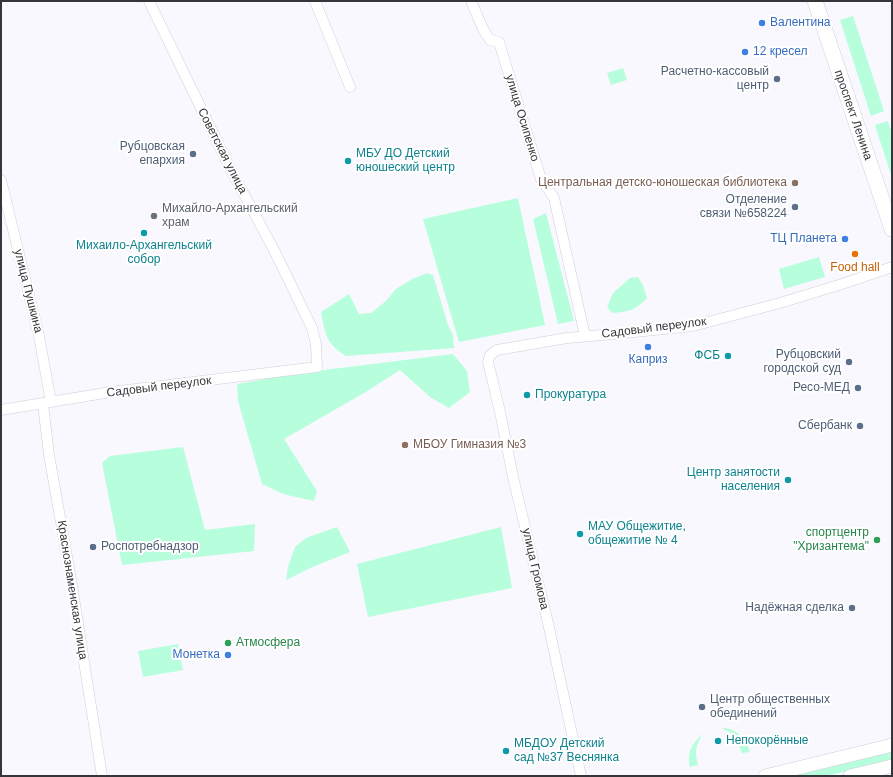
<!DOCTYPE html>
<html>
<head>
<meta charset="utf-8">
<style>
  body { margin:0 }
  #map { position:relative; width:893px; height:777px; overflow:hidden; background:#f9f8fe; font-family:Arial,sans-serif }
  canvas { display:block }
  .frame { position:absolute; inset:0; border:2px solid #36353a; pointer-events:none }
</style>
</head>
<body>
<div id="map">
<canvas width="893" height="777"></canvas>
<div class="frame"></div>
</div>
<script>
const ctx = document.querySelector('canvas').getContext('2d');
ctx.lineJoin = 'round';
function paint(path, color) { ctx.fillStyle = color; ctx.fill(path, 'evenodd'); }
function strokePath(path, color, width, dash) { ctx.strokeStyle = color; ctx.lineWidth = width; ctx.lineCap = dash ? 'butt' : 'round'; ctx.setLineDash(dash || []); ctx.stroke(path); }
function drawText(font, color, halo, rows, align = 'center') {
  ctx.font = font + ' Arial,sans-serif'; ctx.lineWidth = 4; ctx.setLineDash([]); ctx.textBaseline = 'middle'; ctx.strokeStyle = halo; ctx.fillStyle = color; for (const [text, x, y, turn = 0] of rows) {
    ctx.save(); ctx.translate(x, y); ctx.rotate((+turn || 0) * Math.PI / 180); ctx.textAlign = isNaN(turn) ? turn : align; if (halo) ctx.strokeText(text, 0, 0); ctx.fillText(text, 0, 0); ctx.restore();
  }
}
paint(new Path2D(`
  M853,16L884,111L871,116L840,20Z
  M623,68L627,80L611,85L607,73Z
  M888,121L892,134V178L875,125Z
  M518,198L545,325L459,342L423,219Z
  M546,213L574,321L558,324L533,219Z
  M819,257L825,277L784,289L779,269Z
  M427,273L433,275L448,325L453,335L454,348L346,356C326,344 325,333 321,312L349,294L359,314L371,313L386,301L396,289L412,279Z
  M638,277L643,285L647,298C636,310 628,312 612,313L607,307L613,293L630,278Z
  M453,354L467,371L470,392L449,408L430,397L400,370L364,393L284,439L317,491L314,501L283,494L262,484L238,401L237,384L300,373Z
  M183,447L205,530L255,524L254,551L122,565L102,463L110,456Z
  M337,527L350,552L310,568L286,580L288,567L295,547L306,538Z
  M501,527L512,588L368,617L357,564Z
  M178,644L183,670L143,677L138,651Z
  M725,728C739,730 746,740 750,752L742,753C738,742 735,732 722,729Z
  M703,733C696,746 694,750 698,765L690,767C687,750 692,745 703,733Z
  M892,749V761L826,776H778Z`), '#b6fedc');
const minor = new Path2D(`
  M315,1L350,87
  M471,1L483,29L490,40L499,42L541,179L554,198L585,336
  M1,180L39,336L51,402
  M43,404L49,455L71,579L102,776
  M1,410L111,392L317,367L316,344L312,328L274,250L232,172L149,1
  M581,776L548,623L513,477L500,412L488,362L490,355L497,350L567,338L625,333L693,326L780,303L842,284L892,267`);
const tertiary = new Path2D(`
  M765,776L892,745
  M850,776L892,766`);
const secondary = new Path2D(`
  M815,1L892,229`);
strokePath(minor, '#cfcdda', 11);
strokePath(tertiary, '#cfcdda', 14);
strokePath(secondary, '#cfcdda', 16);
strokePath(minor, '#fff', 10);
strokePath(tertiary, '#fff', 13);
strokePath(secondary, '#fff', 15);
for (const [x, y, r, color] of [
  [762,23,4,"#3f7fe0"],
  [745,52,4,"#3f7fe0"],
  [777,79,4,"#5c6f8a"],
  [193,154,4,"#5c6f8a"],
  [348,161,4,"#0f9aa8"],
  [795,183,4,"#8d6e63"],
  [795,207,4,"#5c6f8a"],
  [154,216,4,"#6b7280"],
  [144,233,4,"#0f9aa8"],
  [845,239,4,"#3f7fe0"],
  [855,254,4,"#e8710a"],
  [648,347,4,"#3f7fe0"],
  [728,356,4,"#0f9aa8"],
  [849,362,4,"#5c6f8a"],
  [858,388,4,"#5c6f8a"],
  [527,395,4,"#0f9aa8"],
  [860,426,4,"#5c6f8a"],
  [405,445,4,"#8d6e63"],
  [788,480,4,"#0f9aa8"],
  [580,534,4,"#0f9aa8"],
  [877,540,4,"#2e9e5b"],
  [93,547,4,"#5c6f8a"],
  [852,608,4,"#5c6f8a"],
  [228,643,4,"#2e9e5b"],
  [228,655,4,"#3f7fe0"],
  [702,707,4,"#5c6f8a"],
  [718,741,4,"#0f9aa8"],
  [506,751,4,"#0f9aa8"]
]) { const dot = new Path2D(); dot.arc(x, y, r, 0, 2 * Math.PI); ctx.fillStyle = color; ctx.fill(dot); strokePath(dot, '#fff', 1.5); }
drawText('12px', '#366cbe', '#fff', [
  ["Валентина",770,23],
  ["12 кресел",753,52],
  ["ТЦ Планета",837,239,"right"],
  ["Каприз",648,360,"center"],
  ["Монетка",220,655,"right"]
], 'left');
drawText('12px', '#4e5e75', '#fff', [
  ["Расчетно-кассовый",769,72],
  ["центр",769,86],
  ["Рубцовская",185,147],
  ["епархия",185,161],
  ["Отделение",787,200],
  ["связи №658224",787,214],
  ["Рубцовский",841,355],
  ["городской суд",841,369],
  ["Ресо-МЕД",850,388],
  ["Сбербанк",852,426],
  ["Роспотребнадзор",101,547,"left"],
  ["Надёжная сделка",844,608],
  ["Центр общественных",710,700,"left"],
  ["обединений",710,714,"left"]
], 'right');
drawText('12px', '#36353a', '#fff', [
  ["проспект Ленина",853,115,71],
  ["улица Осипенко",522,118,73],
  ["Советская улица",222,151,63],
  ["улица Пушкина",28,291,76],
  ["Садовый переулок",654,328,-7],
  ["Садовый переулок",159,387,-7],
  ["улица Громова",535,569,77],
  ["Краснознаменская улица",72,590,81]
]);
drawText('12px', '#0d838f', '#fff', [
  ["МБУ ДО Детский",356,154],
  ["юношеский центр",356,168],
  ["Михаило-Архангельский",144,246,"center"],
  ["собор",144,260,"center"],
  ["ФСБ",720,356,"right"],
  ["Прокуратура",535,395],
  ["Центр занятости",780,473,"right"],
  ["населения",780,487,"right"],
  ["МАУ Общежитие,",588,527],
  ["общежитие № 4",588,541],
  ["Непокорённые",726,741],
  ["МБДОУ Детский",514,744],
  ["сад №37 Веснянка",514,758]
], 'left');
drawText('12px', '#785e54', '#fff', [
  ["Центральная детско-юношеская библиотека",787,183],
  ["МБОУ Гимназия №3",413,445,"left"]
], 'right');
drawText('12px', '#5b616d', '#fff', [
  ["Михайло-Архангельский",162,209],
  ["храм",162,223]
], 'left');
drawText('12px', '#c56008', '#fff', [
  ["Food hall",855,268]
]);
drawText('12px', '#27864d', '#fff', [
  ["спортцентр",869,533],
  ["\"Хризантема\"",869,547],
  ["Атмосфера",236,643,"left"]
], 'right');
</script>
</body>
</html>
